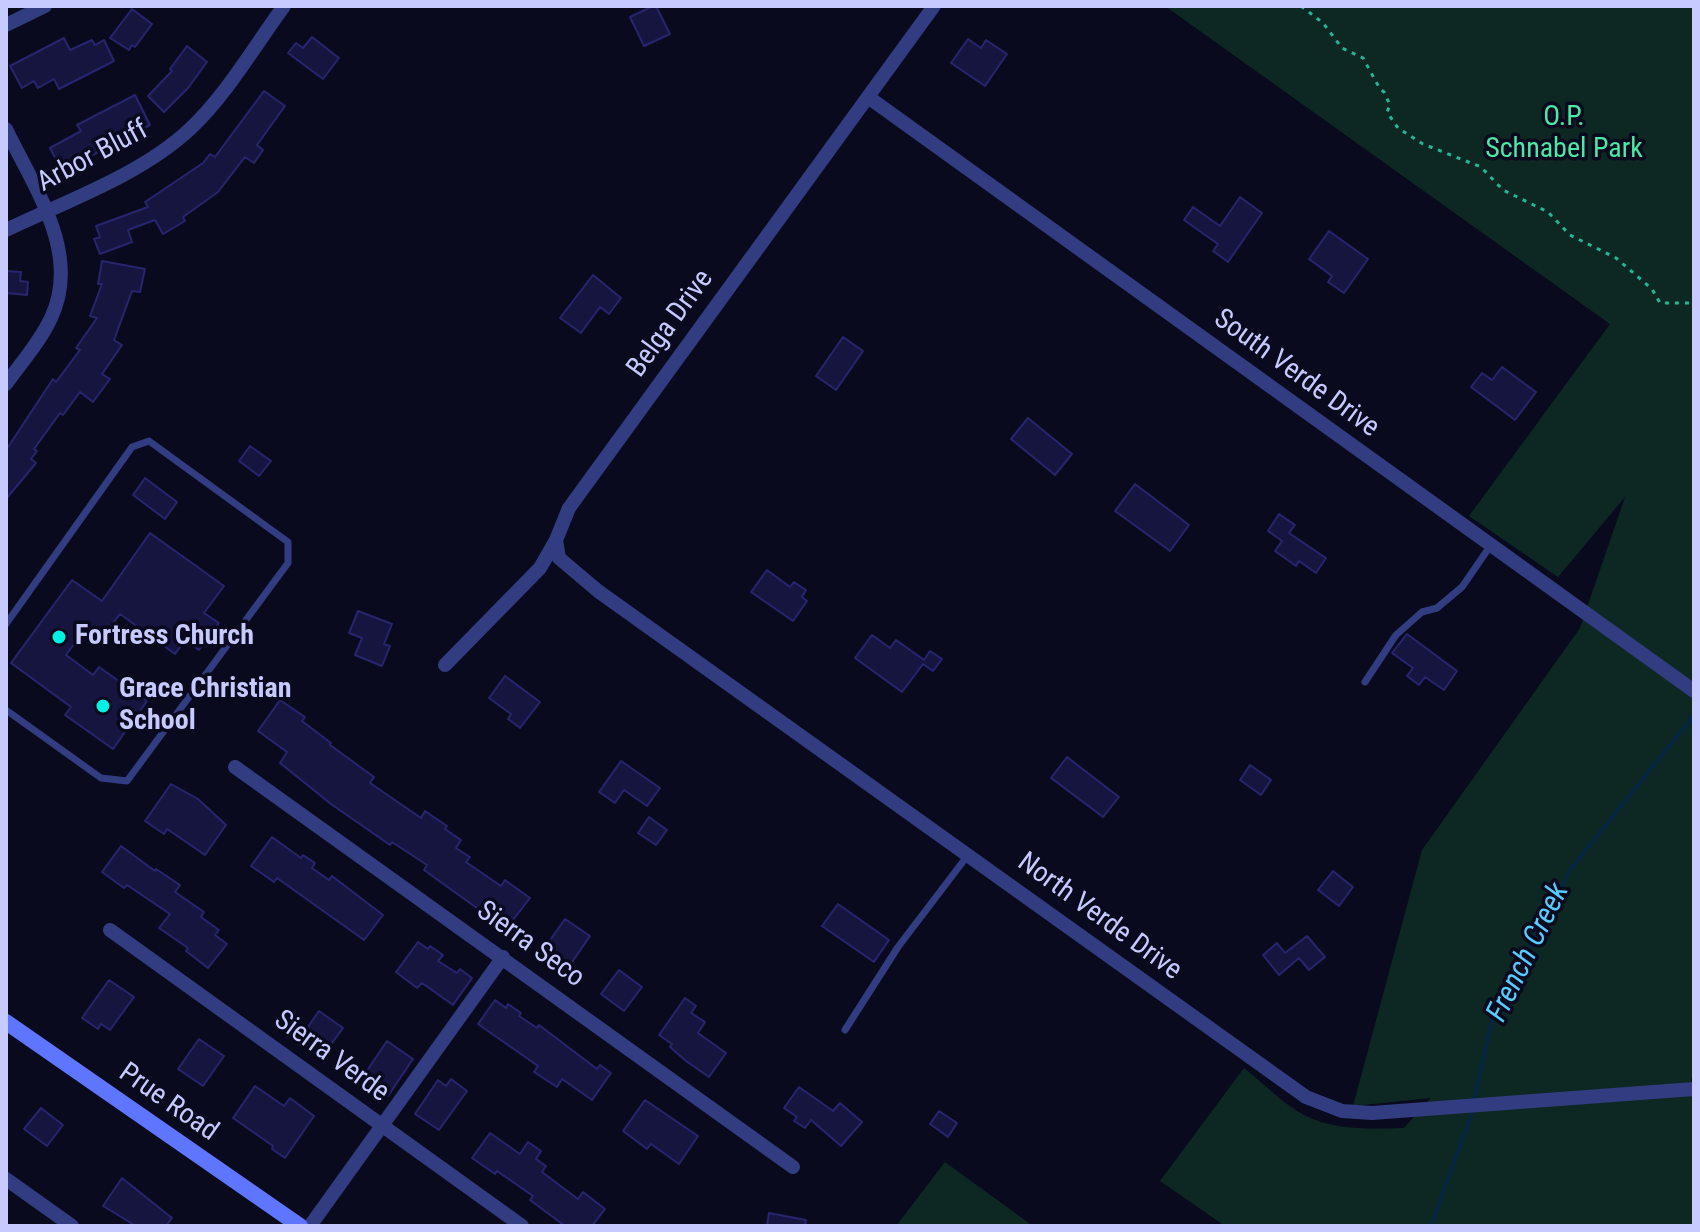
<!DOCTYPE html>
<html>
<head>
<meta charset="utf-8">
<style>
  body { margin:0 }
  #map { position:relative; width:1700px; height:1232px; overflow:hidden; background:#0a0a1e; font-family:"Roboto Condensed",sans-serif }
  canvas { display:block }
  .frame { position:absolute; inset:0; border:8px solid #c7caff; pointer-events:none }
</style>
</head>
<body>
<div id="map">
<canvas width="1700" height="1232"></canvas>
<div class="frame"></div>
</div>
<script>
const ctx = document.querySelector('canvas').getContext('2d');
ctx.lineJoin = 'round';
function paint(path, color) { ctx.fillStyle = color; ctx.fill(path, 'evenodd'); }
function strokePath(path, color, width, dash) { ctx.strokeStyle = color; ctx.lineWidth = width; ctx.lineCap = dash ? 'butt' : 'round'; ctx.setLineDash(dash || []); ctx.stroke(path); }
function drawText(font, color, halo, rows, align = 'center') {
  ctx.font = font + ' "Roboto Condensed",sans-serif'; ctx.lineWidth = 7; ctx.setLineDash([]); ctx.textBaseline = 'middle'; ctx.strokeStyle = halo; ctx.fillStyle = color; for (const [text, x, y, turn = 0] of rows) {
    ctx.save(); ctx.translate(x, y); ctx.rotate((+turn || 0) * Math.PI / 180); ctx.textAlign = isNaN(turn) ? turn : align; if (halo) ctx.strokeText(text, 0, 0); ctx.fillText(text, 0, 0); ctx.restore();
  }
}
paint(new Path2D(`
  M1165,6H1694V1077L1691,1078L1694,1119V1226H1225L1160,1181L1244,1068C1263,1083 1283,1104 1304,1115C1335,1131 1371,1129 1404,1128L1431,1098L1353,1106L1422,850L1580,628L1625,497L1558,577L1469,516L1610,324Z
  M945,1162L1033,1226H896Z`), '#0d2823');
strokePath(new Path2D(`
  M1431,1226L1470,1118L1492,1019L1570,870L1694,715`), '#072540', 4);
const building = new Path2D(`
  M653,6H656L670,34L644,46L630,17Z
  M132,9L152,24L135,47L132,45L129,50L110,38Z
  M312,37L339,58L323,79L288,53L296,43L303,48Z
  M64,38L70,50L92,40L95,45L104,40L114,61L59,89L54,79L38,88L34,81L22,88L10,66Z
  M968,39L981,48L986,40L1007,54L985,86L951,63Z
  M187,46L207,62L188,88L164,112L148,96L172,71L170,69Z
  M264,91L285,106L257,145L263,150L254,163L245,157L218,192L183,217L185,221L163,234L155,220L128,230L132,242L100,254L94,239L100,237L96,226L148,207L145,202L203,163L210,154L215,157Z
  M135,95L150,125L62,171L50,148L81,131L77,125Z
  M1240,197L1262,213L1228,262L1213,251L1218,244L1184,220L1193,207L1220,226Z
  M1329,231L1368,259L1344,293L1328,282L1332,276L1309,259Z
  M102,261L145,269L140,292L132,291L114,340L122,345L102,374L110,379L93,402L80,392L63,415L60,413L34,449L37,451L31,459L36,463L6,499V450L53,379L56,382L80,350L76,348L97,318L90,316L102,284H98Z
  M6,271L21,272L20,281L28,282L27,295L6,293Z
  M593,275L621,298L609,314L600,307L581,333L560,318Z
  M843,337L863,351L836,390L816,376Z
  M1502,367L1536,392L1515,420L1471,387L1482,373L1492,380Z
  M1028,418L1072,454L1055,475L1011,439Z
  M250,446L271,461L259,476L239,461Z
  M145,478L177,502L165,519L133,495Z
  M1135,484L1189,525L1170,551L1115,511Z
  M1279,514L1295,525L1289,533L1326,558L1316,573L1299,561L1296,566L1275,551L1282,541L1268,531Z
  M150,533L224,586L204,613L219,623L199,650L185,640L175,654L120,614L96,646L81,635L66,655L93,675L99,667L147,701L113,749L65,715L71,707L11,663L72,580L102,601Z
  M767,570L790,587L794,582L806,590L802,597L807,601L793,621L751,592Z
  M358,611L392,624L384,644L390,646L382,666L355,655L362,638L349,633Z
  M1407,634L1457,671L1444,690L1425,677L1419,685L1407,676L1413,668L1392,653Z
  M872,635L890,648L896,640L924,660L930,651L942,659L933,671L923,664L902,692L855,658Z
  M505,676L540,702L520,728L508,719L511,714L489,698Z
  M280,700L305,717L302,721L331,743L330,745L374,777L370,783L421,818L425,811L447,826L445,829L461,840L456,848L470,857L466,862L501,886L505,880L530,898L506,929L424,870L427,865L392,842L390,845L331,804L280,763L287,752L258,731Z
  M1067,757L1119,797L1103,817L1051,778Z
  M621,761L660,788L647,806L624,790L615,803L599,792Z
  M1250,765L1271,780L1261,795L1240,780Z
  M171,784L198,799L226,825L205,855L167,829L164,834L145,821Z
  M649,817L667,830L656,845L638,833Z
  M272,837L301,858L303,855L315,863L312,868L329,880L332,876L383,915L364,940L277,878L274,882L251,866Z
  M121,846L155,871L156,869L180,885L175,892L204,912L201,917L219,930L215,935L227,944L208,968L186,951L188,948L159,928L170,914L127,885L124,888L102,872Z
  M1333,871L1353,887L1339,906L1318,890Z
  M838,904L889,940L874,962L822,926Z
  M565,919L590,936L566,971L541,953Z
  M1307,936L1325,957L1309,970L1299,958L1279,975L1263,955L1277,943L1285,953Z
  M418,942L428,949L430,946L443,955L438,961L457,973L460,969L472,978L453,1005L422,983L417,988L396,972Z
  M619,970L642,987L624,1011L601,994Z
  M109,980L134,997L110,1030L101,1024L98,1029L82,1018Z
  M685,998L696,1006L691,1013L705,1022L698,1033L726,1053L709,1077L686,1061L670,1047L672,1044L659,1035Z
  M495,1000L506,1008L508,1004L521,1013L519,1016L537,1028L539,1025L597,1069L600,1065L611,1073L592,1100L562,1079L557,1087L534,1072L538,1066L478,1024Z
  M319,1011L343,1028L327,1050L303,1034Z
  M199,1039L224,1056L203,1086L178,1069Z
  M387,1041L413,1059L388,1096L362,1078Z
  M451,1079L467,1091L439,1130L415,1114L438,1080L446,1086Z
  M255,1086L284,1106L290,1098L314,1116L285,1158L272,1149L273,1146L233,1118Z
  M799,1087L833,1111L840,1103L862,1122L841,1146L811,1120L805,1128L794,1121L797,1117L784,1108Z
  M645,1100L698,1136L679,1164L651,1144L647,1149L623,1131Z
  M41,1108L63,1125L47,1146L24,1129Z
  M939,1111L957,1123L948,1137L930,1124Z
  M490,1133L520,1154L528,1142L541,1151L536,1159L546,1166L542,1172L578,1199L583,1192L605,1209L592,1226H565L530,1200L533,1196L497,1171L495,1174L472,1158Z
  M122,1178L172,1218L166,1226H136L103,1206Z
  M769,1213L806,1220L805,1226H767Z`);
paint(building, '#161540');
strokePath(building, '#27256e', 2);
strokePath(new Path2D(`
  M1301,6L1323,23L1342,48L1363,58L1380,89L1384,92L1390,105L1387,112L1398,128L1423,144L1481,167L1503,190L1548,212L1570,235L1616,258L1652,289L1660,303H1694`), '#23b795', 3, [4, 6]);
strokePath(new Path2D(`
  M6,624L132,447L149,441L288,542V563L127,781L101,778L6,710
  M1365,682L1396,635L1422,612L1437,608L1462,587L1491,545
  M845,1030L898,947L968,855`), '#313c81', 7);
strokePath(new Path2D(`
  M6,25L45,6
  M868,97L1694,691
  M6,129C33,186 82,253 51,318C40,342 21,363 6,384
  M6,230C66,201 141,175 190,129C227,94 254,47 284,6
  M556,540L559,558L598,591L1306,1097L1342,1111L1372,1113L1694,1089
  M445,665L540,568L556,540L569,508L934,6
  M235,767L793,1167
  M110,930L522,1226
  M6,1179L72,1226
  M310,1226L503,957`), '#313c81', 14);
strokePath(new Path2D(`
  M6,1022L300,1226`), '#5e75ff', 16);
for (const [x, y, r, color] of [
  [59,637,8,"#00f2e2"],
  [103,706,8,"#00f2e2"]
]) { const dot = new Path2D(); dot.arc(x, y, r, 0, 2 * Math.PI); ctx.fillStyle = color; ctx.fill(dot); strokePath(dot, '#0a0a1e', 3); }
drawText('28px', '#4be8a6', '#0a0a1e', [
  ["O.P.",1564,118],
  ["Schnabel Park",1564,150]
]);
drawText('28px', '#c7caff', '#0a0a1e', [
  ["Arbor Bluff",93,157,-28],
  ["Belga Drive",671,324,-54],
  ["South Verde Drive",1296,374,36],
  ["North Verde Drive",1099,917,36],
  ["Sierra Seco",530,945,36],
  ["Sierra Verde",331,1057,36],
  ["Prue Road",168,1103,35]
]);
drawText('bold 28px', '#c7caff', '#0a0a1e', [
  ["Fortress Church",75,637],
  ["Grace Christian",119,690],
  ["School",119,722]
], 'left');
drawText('italic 30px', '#55cdff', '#0a0a1e', [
  ["French Creek",1529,953,-64]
]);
</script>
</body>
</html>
